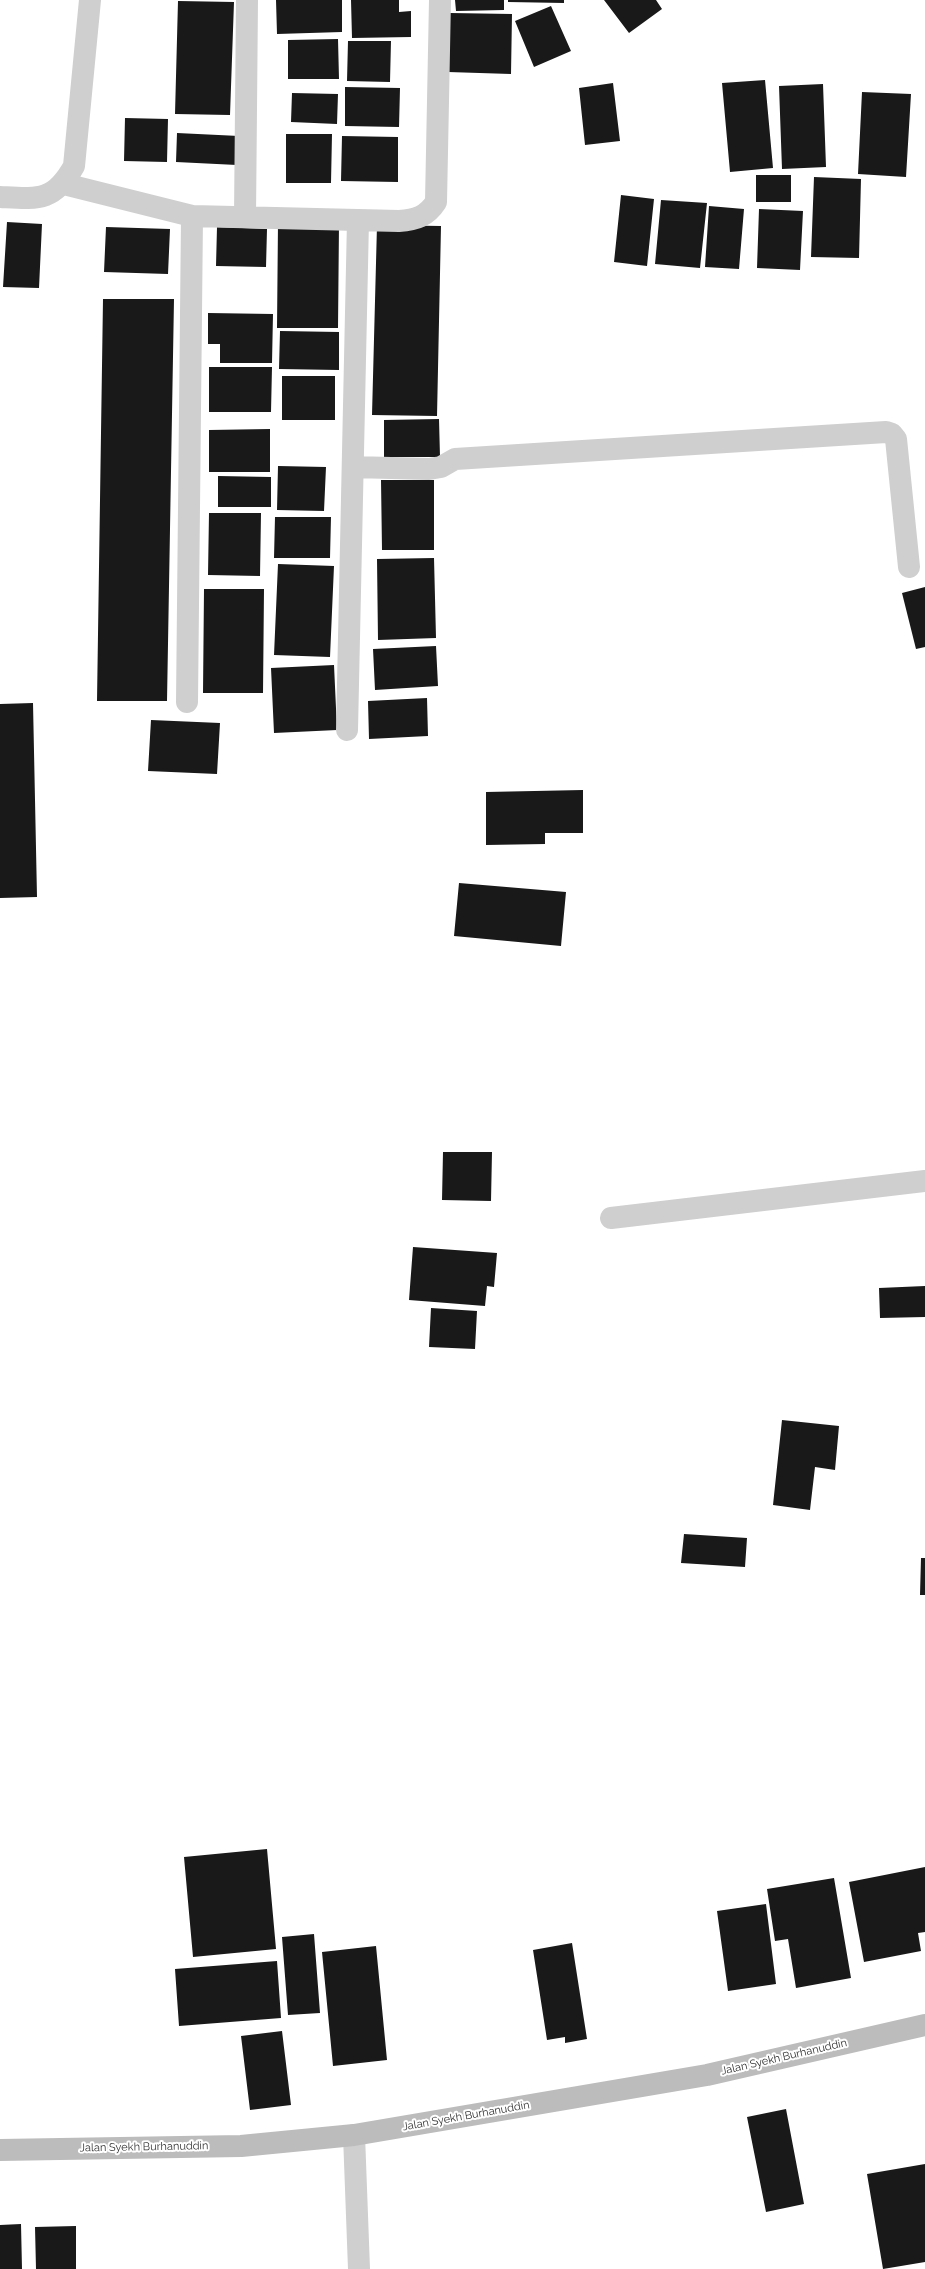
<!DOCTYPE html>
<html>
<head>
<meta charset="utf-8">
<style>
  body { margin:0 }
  canvas { display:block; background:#fff }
</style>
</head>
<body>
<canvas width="925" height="2269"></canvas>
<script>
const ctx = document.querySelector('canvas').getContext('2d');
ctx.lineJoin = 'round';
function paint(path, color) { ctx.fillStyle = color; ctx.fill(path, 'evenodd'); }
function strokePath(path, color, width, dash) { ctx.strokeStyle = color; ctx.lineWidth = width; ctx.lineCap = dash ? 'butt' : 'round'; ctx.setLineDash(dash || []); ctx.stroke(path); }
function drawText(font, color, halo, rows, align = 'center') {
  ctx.font = font + ' Raleway,sans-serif'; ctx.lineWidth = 4; ctx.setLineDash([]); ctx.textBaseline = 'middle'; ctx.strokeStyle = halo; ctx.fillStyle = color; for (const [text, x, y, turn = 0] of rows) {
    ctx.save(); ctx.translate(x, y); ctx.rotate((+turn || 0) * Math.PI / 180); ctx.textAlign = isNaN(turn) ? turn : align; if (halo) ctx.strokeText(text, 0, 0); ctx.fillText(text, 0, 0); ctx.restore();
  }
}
paint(new Path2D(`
  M276,0H342V32L277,34Z
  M351,0H399V12L411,11V37L352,38Z
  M455,0H504V10L456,11Z
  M508,0H564V3L508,2Z
  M604,0H656L662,9L629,33Z
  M178,1L234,2L230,115L175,114Z
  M551,6L571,51L534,67L515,21Z
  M450,13L512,14L511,74L448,72Z
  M338,39L339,79H288V40Z
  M348,41H391L390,82L347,81Z
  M765,80L773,168L730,172L722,83Z
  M613,83L620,141L585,145L579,88Z
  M823,84L826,167L782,169L779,86Z
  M345,87L400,88L399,127L345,126Z
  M862,92L911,94L906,177L858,174Z
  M292,93L338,94L337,124L291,122Z
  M125,118L168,119L167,162L124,161Z
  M177,133L239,136L237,165L176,162Z
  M286,134H332L331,183H286Z
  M342,136L398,137V182L341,181Z
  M756,175H791V202H756Z
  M814,177L861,179L859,258L811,257Z
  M621,195L654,199L647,266L614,262Z
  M661,200L707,203L700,268L655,264Z
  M709,206L744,209L739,269L705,267Z
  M759,209L803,211L800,270L757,268Z
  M7,222L42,224L39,288L3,287Z
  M278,222L339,223L338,328H277Z
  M377,225L441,226L437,416L372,415Z
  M106,227L170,229L168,274L104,272Z
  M217,227L267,229L266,267L216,266Z
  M103,299H174L167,701H97Z
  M208,313L273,314L272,363H220V344H208Z
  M280,331L339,332V370L279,369Z
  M209,367H272L271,412H209Z
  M282,376H335V420H282Z
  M439,419L440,457H384V420Z
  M270,429V472H209V430Z
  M278,466L326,467L324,511L277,510Z
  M218,476L271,477V507H218Z
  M381,480H434V550H382Z
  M209,513H261L260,576L208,575Z
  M275,517H331L330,558H274Z
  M434,558L436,638L378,640L377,559Z
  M278,564L334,566L330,657L274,655Z
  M925,587V647L916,649L902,593Z
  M204,589H264L263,693H203Z
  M436,646L438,686L375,690L373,649Z
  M334,665L337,730L274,733L271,668Z
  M427,698L428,736L369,739L368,701Z
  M33,703L37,897L0,898V704Z
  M151,720L220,723L217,774L148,771Z
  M583,790V833H545V844L486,845V792Z
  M459,883L566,892L561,946L454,936Z
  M443,1152H492L491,1201L442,1200Z
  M413,1247L497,1253L494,1287L487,1286L485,1306L409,1300Z
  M925,1286V1317L880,1318L879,1288Z
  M431,1308L477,1311L475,1349L429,1347Z
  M782,1420L839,1426L835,1470L815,1467L810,1510L773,1505Z
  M684,1534L747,1538L745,1567L681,1563Z
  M921,1558H925V1595H920Z
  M267,1849L276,1949L193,1957L184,1857Z
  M925,1867V1932L918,1933L921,1951L864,1962L849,1882Z
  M834,1878L851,1978L796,1988L788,1939L775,1941L767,1889Z
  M766,1904L776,1984L728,1991L717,1911Z
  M314,1934L320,2013L288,2015L282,1937Z
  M572,1943L587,2039L565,2043V2037L547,2040L533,1950Z
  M376,1946L387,2060L333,2066L322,1952Z
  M277,1961L281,2018L179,2026L175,1969Z
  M282,2031L291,2105L250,2110L241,2036Z
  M786,2109L804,2204L766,2212L747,2117Z
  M925,2164V2262L883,2269L867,2174Z
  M21,2224L22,2269H0V2225Z
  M76,2226V2269H36L35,2227Z`), '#191919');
strokePath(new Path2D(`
  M64,184L192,216L399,221C416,220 427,216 436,202L440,0
  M245,217L247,0
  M353,467L429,469L441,467L455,459L886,432L892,434L896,439L909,567
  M187,702L192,216
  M347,730L358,220
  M611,1218L925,1181
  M354,2135L359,2269`), '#cfcfcf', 22);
strokePath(new Path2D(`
  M0,197C38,199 54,202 74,166L90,0`), '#cfcfcf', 22);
strokePath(new Path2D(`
  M0,2150L241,2146L354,2135L707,2075L925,2025`), '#bcbcbc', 22);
drawText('11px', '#323232', '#fff', [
  ["Jalan Syekh Burhanuddin",784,2057,-13],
  ["Jalan Syekh Burhanuddin",466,2116,-10],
  ["Jalan Syekh Burhanuddin",144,2147,-1]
]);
</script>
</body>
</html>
